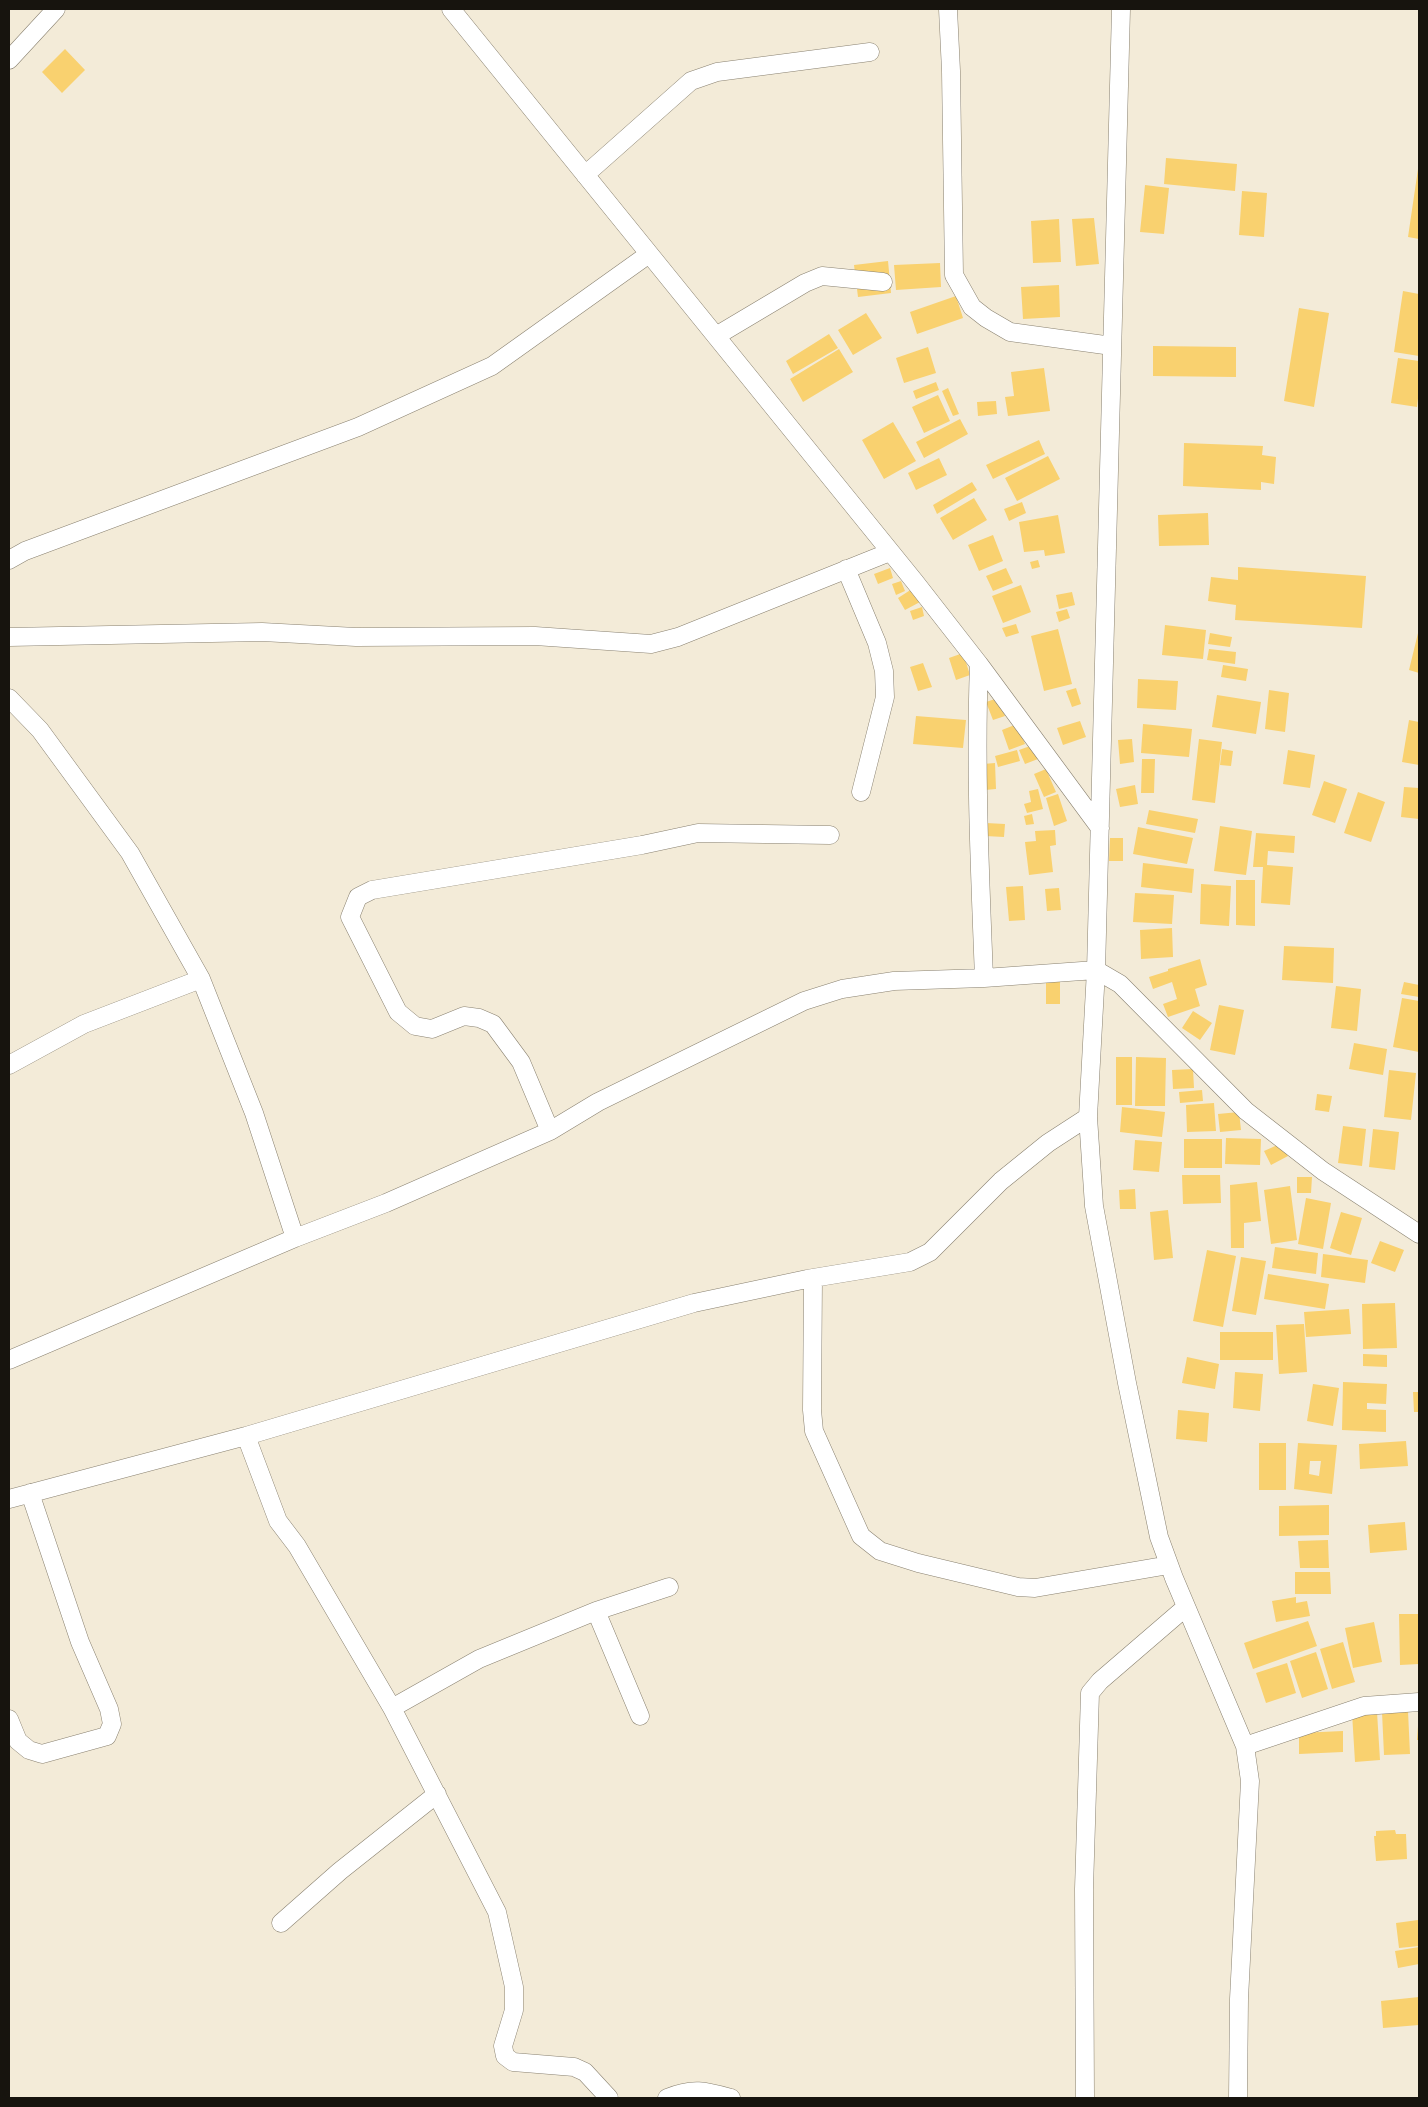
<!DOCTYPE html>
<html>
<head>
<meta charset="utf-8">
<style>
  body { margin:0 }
  #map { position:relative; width:1428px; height:2107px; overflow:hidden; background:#f3ebd8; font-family:"Work Sans",sans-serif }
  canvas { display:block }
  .frame { position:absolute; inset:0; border:10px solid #17140e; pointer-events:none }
</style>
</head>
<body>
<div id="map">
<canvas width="1428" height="2107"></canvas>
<div class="frame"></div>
</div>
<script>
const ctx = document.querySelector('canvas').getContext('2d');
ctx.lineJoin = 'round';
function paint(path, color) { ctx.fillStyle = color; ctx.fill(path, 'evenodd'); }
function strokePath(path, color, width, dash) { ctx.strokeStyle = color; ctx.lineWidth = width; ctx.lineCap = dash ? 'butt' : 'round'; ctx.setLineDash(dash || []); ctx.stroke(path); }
paint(new Path2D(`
  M65,49L85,70L62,93L42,72Z
  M1166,158L1237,164L1235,191L1164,184Z
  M1418,169H1419V239L1408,237Z
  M1145,185L1169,188L1164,234L1140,232Z
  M1242,191L1267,193L1264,237L1239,235Z
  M1094,218L1099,264L1076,266L1072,219Z
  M1059,219L1061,262L1033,263L1031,221Z
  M888,261L891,293L858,297L854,265Z
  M940,263L941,287L896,290L894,265Z
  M1059,285L1060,317L1023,319L1021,287Z
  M1403,291L1419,294V356L1394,352Z
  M956,296L963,318L917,334L910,312Z
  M1299,308L1329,313L1314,407L1284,401Z
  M866,313L882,338L853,355L838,330Z
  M829,334L838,348L793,374L786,361Z
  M1153,346L1236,347V377L1153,376Z
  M928,347L936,373L904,383L896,358Z
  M839,349L853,372L803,402L790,379Z
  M1398,358L1419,361V390L1417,407L1391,403Z
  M1044,368L1050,411L1008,416L1005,397L1014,396L1011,372Z
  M936,382L939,390L916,399L913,391Z
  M948,388L959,414L953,416L942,391Z
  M938,395L950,421L924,433L912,407Z
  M996,401L997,414L978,416L977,402Z
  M960,419L968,434L924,458L916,442Z
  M893,422L916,461L884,479L862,440Z
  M1039,440L1045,454L993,479L986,465Z
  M1184,443L1263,446L1262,455L1276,457L1274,484L1261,482V490L1183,486Z
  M1048,456L1060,479L1017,501L1005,478Z
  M939,458L947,475L916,490L908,473Z
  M972,482L977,490L937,514L933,505Z
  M974,498L987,520L953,540L940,518Z
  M1022,502L1026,513L1009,521L1004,509Z
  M1208,513L1209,545L1159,546L1158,515Z
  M1058,515L1065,553L1045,556L1044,550L1024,552L1019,522Z
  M993,535L1003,561L979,571L968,545Z
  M1038,560L1040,567L1032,569L1030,562Z
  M1238,567L1366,576L1362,628L1235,620L1236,605L1208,601L1211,577L1238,580Z
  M890,568L893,578L878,584L874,574Z
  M1006,568L1013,583L993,591L986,576Z
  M901,581L905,591L896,595L892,584Z
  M1021,585L1031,612L1003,623L992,596Z
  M912,589L920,602L905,610L898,598Z
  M1072,592L1075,605L1059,609L1056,595Z
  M922,607L924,616L913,620L910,611Z
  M1067,609L1070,618L1059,622L1056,612Z
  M1016,624L1019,633L1006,637L1002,628Z
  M1165,625L1206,630L1203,659L1162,655Z
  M1058,629L1072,684L1044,691L1031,636Z
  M1419,629V673L1409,670Z
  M1210,633L1232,637L1230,647L1208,644Z
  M1209,649L1236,652L1235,664L1207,660Z
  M963,653L970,675L956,680L949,658Z
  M923,663L932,687L918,691L910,667Z
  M1223,665L1248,669L1246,681L1221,677Z
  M1138,679L1178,681L1176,710L1137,708Z
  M1076,688L1081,704L1072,707L1066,691Z
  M1269,690L1289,693L1285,732L1265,729Z
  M1217,695L1261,702L1256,734L1212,727Z
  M998,698L1005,716L993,720L986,702Z
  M916,716L966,720L963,748L913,744Z
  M1409,720L1419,722V765L1402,762Z
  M1080,721L1086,737L1063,745L1057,728Z
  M1017,724L1025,744L1009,750L1002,730Z
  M1143,724L1192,729L1189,757L1141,753Z
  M1132,739L1134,762L1120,764L1118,740Z
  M1199,739L1222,742L1215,803L1192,800Z
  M1033,745L1038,759L1025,764L1019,750Z
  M1222,749L1233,751L1231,766L1220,765Z
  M1017,750L1020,761L998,767L995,756Z
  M1288,750L1315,755L1310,788L1283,784Z
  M1142,759H1155L1154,793H1141Z
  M995,763L996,789L985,790L983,764Z
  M1046,769L1056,792L1044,797L1034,774Z
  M1324,781L1347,789L1335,823L1312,815Z
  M1135,785L1138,804L1120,807L1116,789Z
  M1404,787L1419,788V819L1401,817Z
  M1038,789L1043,809L1027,813L1024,804L1031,802L1029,791Z
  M1358,792L1385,802L1371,842L1344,833Z
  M1058,794L1067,821L1054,826L1046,798Z
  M1149,810L1198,819L1195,833L1146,824Z
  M1032,814L1034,824L1026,825L1024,816Z
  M986,823L1005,824L1004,837L985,836Z
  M1220,826L1252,831L1246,875L1214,871Z
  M1138,827L1193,838L1187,864L1133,854Z
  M1055,830L1056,845L1050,846L1053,872L1029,875L1025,842L1036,841L1035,831Z
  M1256,833L1295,836L1294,853L1268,851L1267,865L1293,867L1290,905L1261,903L1263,867H1253Z
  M1110,838H1123V861H1109Z
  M1143,863L1194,869L1192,893L1141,887Z
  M1236,880H1255V926L1236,925Z
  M1201,884L1231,886L1229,926L1200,924Z
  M1023,886L1025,920L1009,921L1006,887Z
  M1059,888L1061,910L1047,911L1045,889Z
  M1135,893L1174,895L1172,924L1133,922Z
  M1172,928L1173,957L1141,959L1140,930Z
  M1284,946L1334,948L1333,983L1282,980Z
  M1200,959L1207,985L1195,989L1200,1006L1168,1017L1163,1004L1177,999L1172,982L1153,989L1149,977L1168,971V969Z
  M1060,980V1004H1046V981Z
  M1404,982L1419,985V997L1401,994Z
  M1336,986L1361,989L1357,1031L1331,1028Z
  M1402,998L1419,1001V1052L1393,1047Z
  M1219,1005L1244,1010L1235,1055L1210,1050Z
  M1193,1011L1212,1023L1200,1040L1182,1028Z
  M1354,1043L1387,1049L1383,1075L1349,1069Z
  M1116,1057H1132V1105H1116Z
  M1136,1057L1166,1058L1165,1106H1135Z
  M1193,1069L1194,1088L1173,1089L1172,1070Z
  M1389,1070L1416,1073L1411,1120L1384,1117Z
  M1202,1090L1203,1101L1180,1103L1179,1092Z
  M1317,1094L1332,1096L1329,1112L1315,1110Z
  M1214,1103L1216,1131L1187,1132L1186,1105Z
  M1122,1107L1165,1112L1162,1137L1120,1132Z
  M1239,1112L1241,1130L1220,1132L1218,1114Z
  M1343,1126L1366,1129L1362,1166L1338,1163Z
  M1373,1129L1399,1132L1395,1170L1369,1167Z
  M1226,1138L1261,1139L1260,1165L1225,1164Z
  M1184,1139H1222V1168H1184Z
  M1135,1140L1162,1142L1159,1172L1133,1170Z
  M1282,1143L1288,1156L1271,1165L1264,1151Z
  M1182,1175H1220L1221,1203L1183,1204Z
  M1297,1177H1312L1311,1193H1297Z
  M1257,1182L1261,1221L1244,1223V1248H1231L1230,1185Z
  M1290,1186L1297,1240L1271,1244L1264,1190Z
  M1135,1189L1136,1209H1120L1119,1190Z
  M1306,1198L1331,1203L1323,1249L1298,1244Z
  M1168,1210L1173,1258L1154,1260L1150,1212Z
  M1341,1212L1362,1218L1351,1255L1330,1248Z
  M1380,1241L1404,1250L1395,1272L1371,1263Z
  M1275,1247L1318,1253L1316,1274L1272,1268Z
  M1207,1250L1236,1256L1223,1327L1193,1321Z
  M1323,1254L1368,1260L1365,1283L1321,1277Z
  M1241,1257L1266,1261L1256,1315L1232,1311Z
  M1268,1274L1329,1284L1325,1309L1264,1299Z
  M1395,1303L1397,1348L1363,1349L1362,1304Z
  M1349,1309L1351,1334L1306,1337L1304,1312Z
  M1304,1324L1307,1372L1279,1374L1276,1325Z
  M1220,1332H1273V1360H1220Z
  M1363,1354L1387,1355V1367L1363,1366Z
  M1187,1357L1219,1364L1215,1389L1182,1383Z
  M1235,1372L1263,1374L1260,1411L1233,1408Z
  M1343,1382L1387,1384L1386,1404L1367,1403V1409L1386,1410V1432L1342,1430Z
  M1313,1384L1339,1388L1333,1426L1307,1421Z
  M1413,1392H1419V1412H1414Z
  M1178,1410L1209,1413L1207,1442L1176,1439Z
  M1406,1441L1408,1466L1360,1469L1359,1444Z
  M1259,1443H1286V1490H1259Z
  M1298,1443L1337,1445L1332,1494L1294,1489ZM1310,1461H1321L1319,1476L1309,1474Z
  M1329,1505V1535L1279,1536V1506Z
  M1405,1522L1407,1550L1370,1553L1368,1525Z
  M1328,1540L1329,1568H1300L1298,1541Z
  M1295,1572H1330L1331,1594H1295Z
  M1296,1597V1603L1307,1601L1310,1616L1276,1622L1272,1601Z
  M1399,1614H1419V1664L1400,1665Z
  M1308,1621L1317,1646L1253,1669L1244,1643Z
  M1374,1622L1382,1662L1353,1668L1345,1628Z
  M1343,1642L1355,1682L1332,1689L1320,1649Z
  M1316,1652L1328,1689L1302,1698L1290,1661Z
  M1287,1663L1296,1693L1266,1703L1256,1673Z
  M1408,1711L1410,1754L1384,1755L1382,1712Z
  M1377,1712L1380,1760L1355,1762L1352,1713Z
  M1418,1726H1419V1740H1417Z
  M1343,1731V1752L1299,1754V1733Z
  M1395,1830L1396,1834H1406L1407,1859L1376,1861L1374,1836H1376V1831Z
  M1418,1920L1419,1946L1399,1948L1396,1923Z
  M1419,1947V1964L1398,1968L1395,1951Z
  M1419,1997V2025L1383,2028L1381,2001Z`), '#f9d16f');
const street = new Path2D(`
  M451,9L915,582L979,664L1100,828
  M948,9L951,71L954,275L972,307L986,318L1010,332L1112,346
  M1121,9L1096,970L1088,1117L1094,1206L1127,1383L1159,1537L1174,1578L1245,1746L1250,1781L1239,1999L1238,2098
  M9,60L56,9
  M585,175L691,81L717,72L870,52
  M716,336L805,283L822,276L883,282
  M9,560L25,551L358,427L492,366L649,254
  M846,569L877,643L884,671L885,697L861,792
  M9,637L262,632L356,637L535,636L651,644L678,637L890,552
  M979,664C975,769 980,873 984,978
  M9,698L40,730L130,853L201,979L254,1113L295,1238
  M9,1065L84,1024L201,979
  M550,1131L521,1062L493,1024L479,1018L464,1016L432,1029L415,1026L398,1012L350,917L358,897L372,890L642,845L698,833L830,835
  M813,1278L812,1410L814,1431L861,1536L880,1551L918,1563L1018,1587L1035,1588L1169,1565
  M9,1360L295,1238L386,1203L550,1131L598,1102L804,1001L842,989L894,981L984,978L1096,970L1120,984L1246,1111L1323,1171L1419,1234
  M246,1436L278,1521L297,1546L392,1708L497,1912L514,1987V2010L503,2046L505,2056L513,2062L574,2067L585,2072L609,2098
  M9,1499L246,1436L694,1303L807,1279L910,1262L930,1252L1001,1181L1048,1143L1088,1117
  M596,1611L640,1716
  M392,1708L479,1659L596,1611L669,1587
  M9,1719L18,1741L29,1750L42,1754L107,1736L112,1724L109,1709L80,1642L30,1493
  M1245,1746L1364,1706L1419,1702
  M281,1923L340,1871L437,1794
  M667,2098C693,2087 706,2091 731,2098
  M1085,2098L1084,1889L1090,1693L1100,1681L1186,1607`);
strokePath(street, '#898170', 19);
strokePath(street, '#fff', 18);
</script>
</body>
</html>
